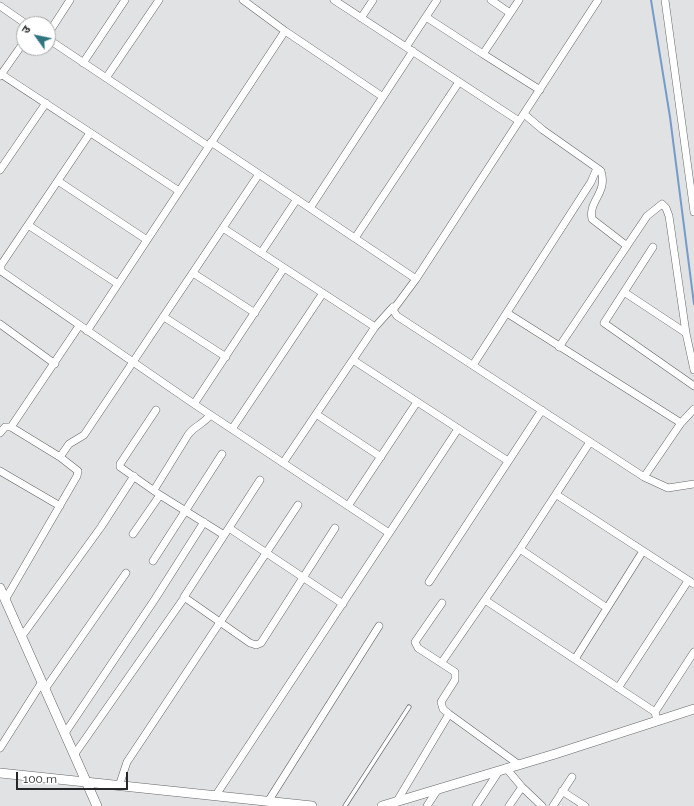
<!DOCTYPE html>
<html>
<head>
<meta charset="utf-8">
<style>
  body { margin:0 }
  #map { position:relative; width:694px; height:806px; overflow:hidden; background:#e0e2e4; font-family:Raleway,"Noto Sans Devanagari",sans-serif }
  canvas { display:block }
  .north { position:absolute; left:16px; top:16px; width:40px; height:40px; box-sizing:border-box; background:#fff; border:1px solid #a8a9a9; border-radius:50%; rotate:303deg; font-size:11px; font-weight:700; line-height:16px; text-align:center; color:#262728 }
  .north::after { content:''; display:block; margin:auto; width:14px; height:18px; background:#2e7580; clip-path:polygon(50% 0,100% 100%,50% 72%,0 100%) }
  .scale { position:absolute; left:16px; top:772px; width:112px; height:18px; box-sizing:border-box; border:2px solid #262728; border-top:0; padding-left:5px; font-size:12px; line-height:14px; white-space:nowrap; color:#262728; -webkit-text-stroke:3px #fff; paint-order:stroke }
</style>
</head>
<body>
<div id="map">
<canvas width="694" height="806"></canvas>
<div class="north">उ</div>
<div class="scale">100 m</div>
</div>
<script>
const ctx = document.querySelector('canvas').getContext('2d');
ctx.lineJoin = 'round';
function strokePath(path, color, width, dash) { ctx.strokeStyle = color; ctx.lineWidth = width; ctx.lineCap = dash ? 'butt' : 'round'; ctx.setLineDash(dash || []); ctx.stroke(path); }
strokePath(new Path2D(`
  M651,0L670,117L694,304`), '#779bc9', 2);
const lane = new Path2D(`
  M345,806L409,707`);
const street = new Path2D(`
  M243,0L285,31L383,97
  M334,0L519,121
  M491,0L510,13
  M598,0L416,279L393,310L397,316L644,477L668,488L694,484
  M665,0L694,212
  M0,6L26,24
  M426,17L483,54L519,0
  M361,18L373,0
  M48,34L70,0
  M48,39L208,146
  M406,47L437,0
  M483,54L540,90
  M83,63L125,0
  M1,74L179,191
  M0,76L24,42
  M106,78L159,0
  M524,114L543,130L597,168
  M90,133L1,265V271L194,404L389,533
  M211,142L416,279
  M0,170L46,103
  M58,181L147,240
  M310,208L413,51
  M28,225L118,284
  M223,228L375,327
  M355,238L459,82
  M653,247L604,323L694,386
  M261,253L297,199
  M193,273L255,313
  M624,292L686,333
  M507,313L681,423L644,477
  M164,317L226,357
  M0,324L55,364
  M87,331L285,31
  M559,347L647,216L662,204L666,208L669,216L686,333L694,370
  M353,360L508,461
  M473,365L591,182L597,168L601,171C608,193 588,201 592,219L627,246
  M194,404L284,268
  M156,410L120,464V467L160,495L224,535
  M316,414L381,457
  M681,423L694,409
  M11,427L79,326
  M232,429L323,293
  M0,433L5,427H11L60,457L78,471L77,476L5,600
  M60,457L69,444L84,435L259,174
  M283,463L375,327L393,307
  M0,471L60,506
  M260,480L184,597L250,643L256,645L261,643L335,528
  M154,490L188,435C194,426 204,424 210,415
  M557,495L694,584
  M348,506L417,402
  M229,528L343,604
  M133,534L160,495
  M520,549L607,608
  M153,561L222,454
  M429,582L542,410
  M485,600L655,712L657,721
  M442,603L415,642L418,648L455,672V680L441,702L443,709L449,714L518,764
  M22,636L101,527L134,476
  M575,659L643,551
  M442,662L520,549L590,442
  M618,688L688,581
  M45,689L126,573
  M655,712L694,652
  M65,733L155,599L204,522
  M0,748L42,682
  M74,755L184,598
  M506,768L522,787L542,806
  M119,786L127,762L298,505
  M562,791L585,806
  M216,795L458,429
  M269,800L379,626
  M397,801L449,714
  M427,806L438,789
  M476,806L499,771
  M509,806L522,787
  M553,806L572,777`);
const secondary = new Path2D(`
  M0,588L97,806
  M0,773L312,806
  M382,806L555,754L694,709`);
strokePath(lane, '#646667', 5);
strokePath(street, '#646667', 8);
strokePath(secondary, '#646667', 10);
strokePath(lane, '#fff', 3.5);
strokePath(street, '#fff', 7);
strokePath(secondary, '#fff', 9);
</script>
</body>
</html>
